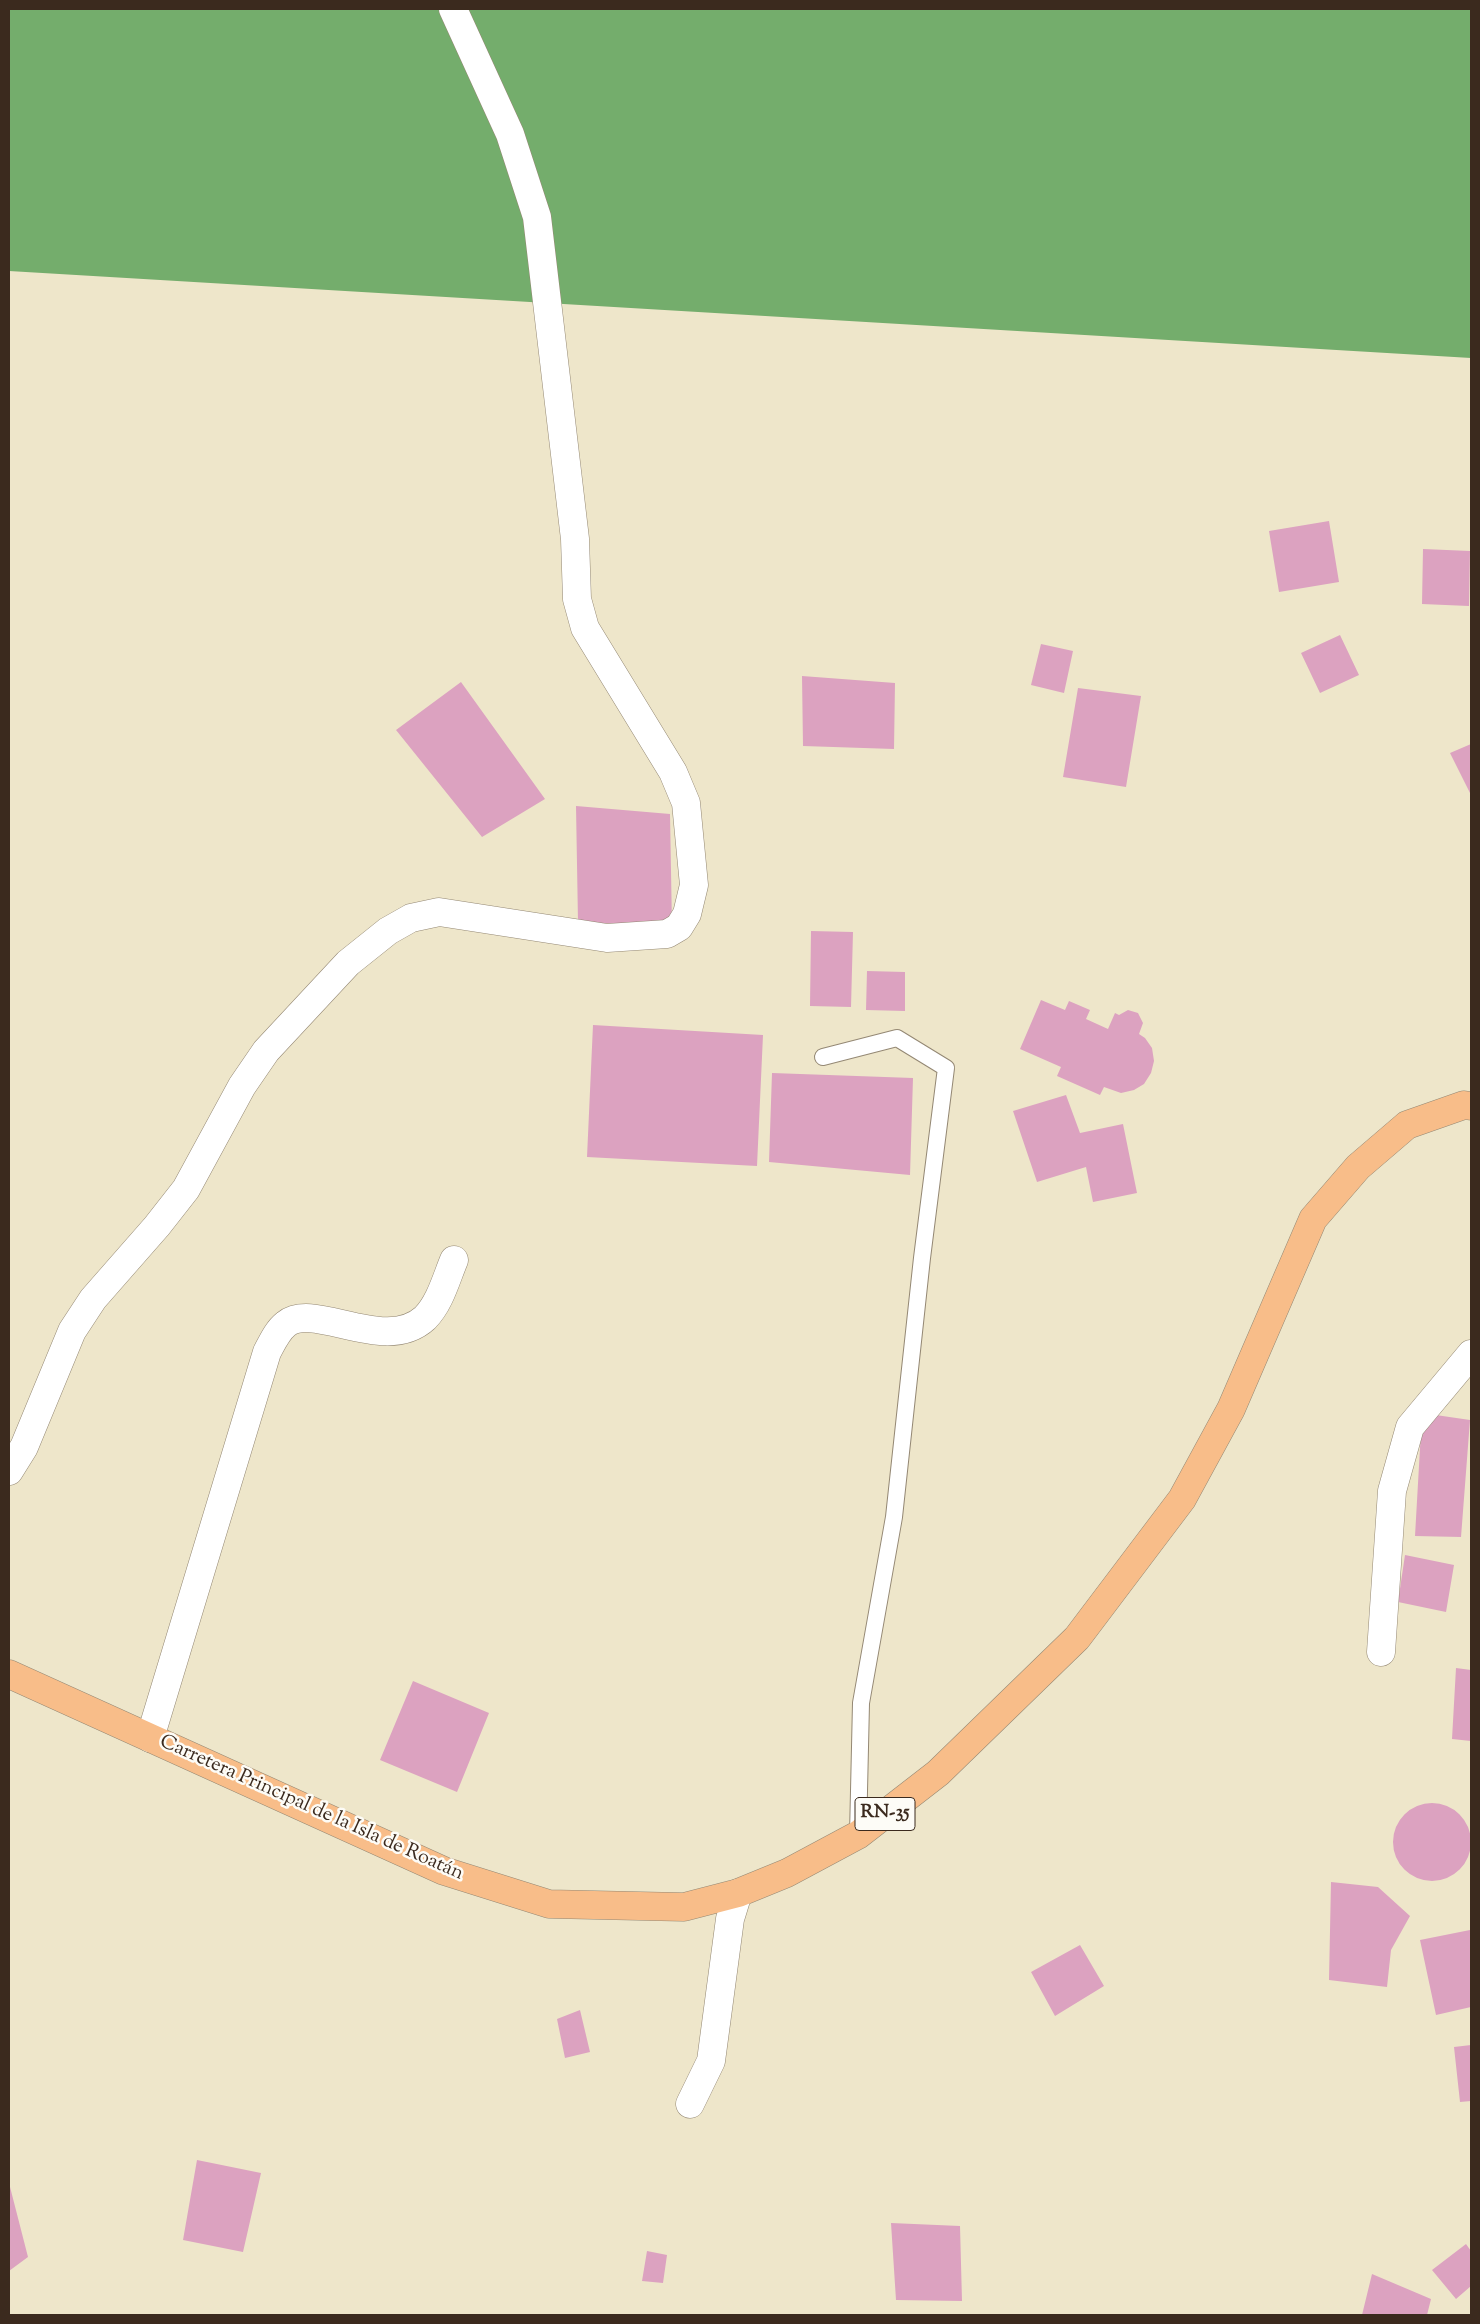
<!DOCTYPE html>
<html>
<head>
<meta charset="utf-8">
<style>
  body { margin:0 }
  #map { position:relative; width:1480px; height:2324px; overflow:hidden; background:#eee6ca; font-family:"Sorts Mill Goudy",serif }
  canvas { display:block }
  .frame { position:absolute; inset:0; border:10px solid #3b2a1e; pointer-events:none }
</style>
</head>
<body>
<div id="map">
<canvas width="1480" height="2324"></canvas>
<div class="frame"></div>
</div>
<script>
const ctx = document.querySelector('canvas').getContext('2d');
ctx.lineJoin = 'round';
function paint(path, color) { ctx.fillStyle = color; ctx.fill(path, 'evenodd'); }
function strokePath(path, color, width, dash) { ctx.strokeStyle = color; ctx.lineWidth = width; ctx.lineCap = dash ? 'butt' : 'round'; ctx.setLineDash(dash || []); ctx.stroke(path); }
function drawText(font, color, halo, rows, align = 'center') {
  ctx.font = font + ' "Sorts Mill Goudy",serif'; ctx.lineWidth = 5; ctx.setLineDash([]); ctx.textBaseline = 'middle'; ctx.strokeStyle = halo; ctx.fillStyle = color; for (const [text, x, y, turn = 0] of rows) {
    ctx.save(); ctx.translate(x, y); ctx.rotate((+turn || 0) * Math.PI / 180); ctx.textAlign = isNaN(turn) ? turn : align; if (halo) ctx.strokeText(text, 0, 0); ctx.fillText(text, 0, 0); ctx.restore();
  }
}
paint(new Path2D(`
  M9,9H1471V358L9,271Z`), '#74ad6c');
paint(new Path2D(`
  M1329,521L1339,582L1279,592L1269,531Z
  M1423,549L1470,551L1469,606L1422,604Z
  M1340,635L1359,675L1320,693L1301,653Z
  M1041,644L1073,651L1064,693L1031,685Z
  M802,676L895,683L894,749L803,746Z
  M461,682L545,799L482,837L396,730Z
  M1078,688L1141,696L1126,787L1063,777Z
  M1471,744V795L1450,753Z
  M576,806L670,814L672,927L578,922Z
  M811,931L853,932L851,1007L810,1006Z
  M867,971L905,972V1011L866,1010Z
  M1041,1000L1065,1010L1069,1001L1090,1010L1086,1019L1108,1029L1115,1013L1119,1015L1128,1010L1138,1013L1143,1023L1139,1034L1145,1038L1152,1048L1154,1061L1151,1073L1144,1084L1134,1090L1121,1093L1104,1087L1100,1095L1057,1076L1061,1067L1020,1049Z
  M593,1025L763,1035L757,1166L587,1157Z
  M772,1073L913,1078L910,1175L769,1162Z
  M1066,1095L1080,1133L1123,1124L1137,1193L1093,1202L1086,1167L1037,1182L1013,1111Z
  M1422,1413L1470,1420L1461,1537L1415,1536Z
  M1405,1555L1454,1565L1446,1612L1398,1602Z
  M1456,1668L1471,1670V1741L1452,1739Z
  M413,1681L489,1713L457,1792L380,1760Z
  M1393 1842a39 39 0 1 1 78 0a39 39 0 1 1-78 0Z
  M1331,1882L1378,1887L1410,1916L1391,1950L1387,1987L1329,1980Z
  M1470,1930L1471,2007L1436,2015L1420,1940Z
  M1080,1945L1104,1986L1055,2016L1031,1972Z
  M580,2010L590,2052L565,2058L557,2019Z
  M1471,2045V2101L1460,2102L1454,2047Z
  M197,2160L261,2173L243,2252L183,2240Z
  M9,2183L28,2257L9,2271Z
  M891,2223L960,2226L962,2301L896,2300Z
  M1466,2244L1471,2251V2286L1456,2299L1432,2270Z
  M647,2251L667,2255L663,2283L642,2281Z
  M1372,2274L1431,2299L1427,2315H1362Z`), '#dca2c0');
const lane = new Path2D(`
  M823,1057L897,1038L946,1068L922,1258L894,1517L861,1703L858,1835`);
const street = new Path2D(`
  M9,1471L24,1447L72,1331L93,1299L157,1226L186,1189L242,1086L266,1051L348,963L388,931L411,918L439,912L607,938L667,934L679,927L687,914L694,885L686,803L673,772L585,628L577,599L575,539L537,217L510,134L453,9
  M1381,1652L1392,1491L1410,1427L1471,1354
  M150,1738L267,1352C272,1343 277,1331 286,1324C314,1301 385,1355 425,1318C440,1303 446,1279 454,1260
  M690,2104L711,2061L730,1919L738,1893`);
const primary = new Path2D(`
  M9,1674L444,1871L549,1904L684,1907L738,1893L787,1873L858,1835L938,1773L1077,1638L1182,1499L1231,1409L1313,1219L1358,1167L1407,1125L1464,1105L1471,1106`);
strokePath(lane, '#948874', 18);
strokePath(street, '#948874', 29);
strokePath(primary, '#948874', 29);
strokePath(lane, '#fff', 16);
strokePath(street, '#fff', 28);
strokePath(primary, '#f8bd89', 28);
for (const [x, y, w] of [
  [885,1814,60]
]) { const box = new Path2D(); box.roundRect(x - w / 2, y - 16.5, w, 33, 4); ctx.fillStyle = '#fdfcf7'; ctx.fill(box); strokePath(box, '#3b2a1e', 1); }
drawText('bold 19px', '#3b2a1e', null, [
  ["RN-35",885,1814]
]);
drawText('20px', '#3b2a1e', '#fdfcf7', [
  ["Carretera Principal de la Isla de Roatán",311,1809,24]
]);
</script>
</body>
</html>
